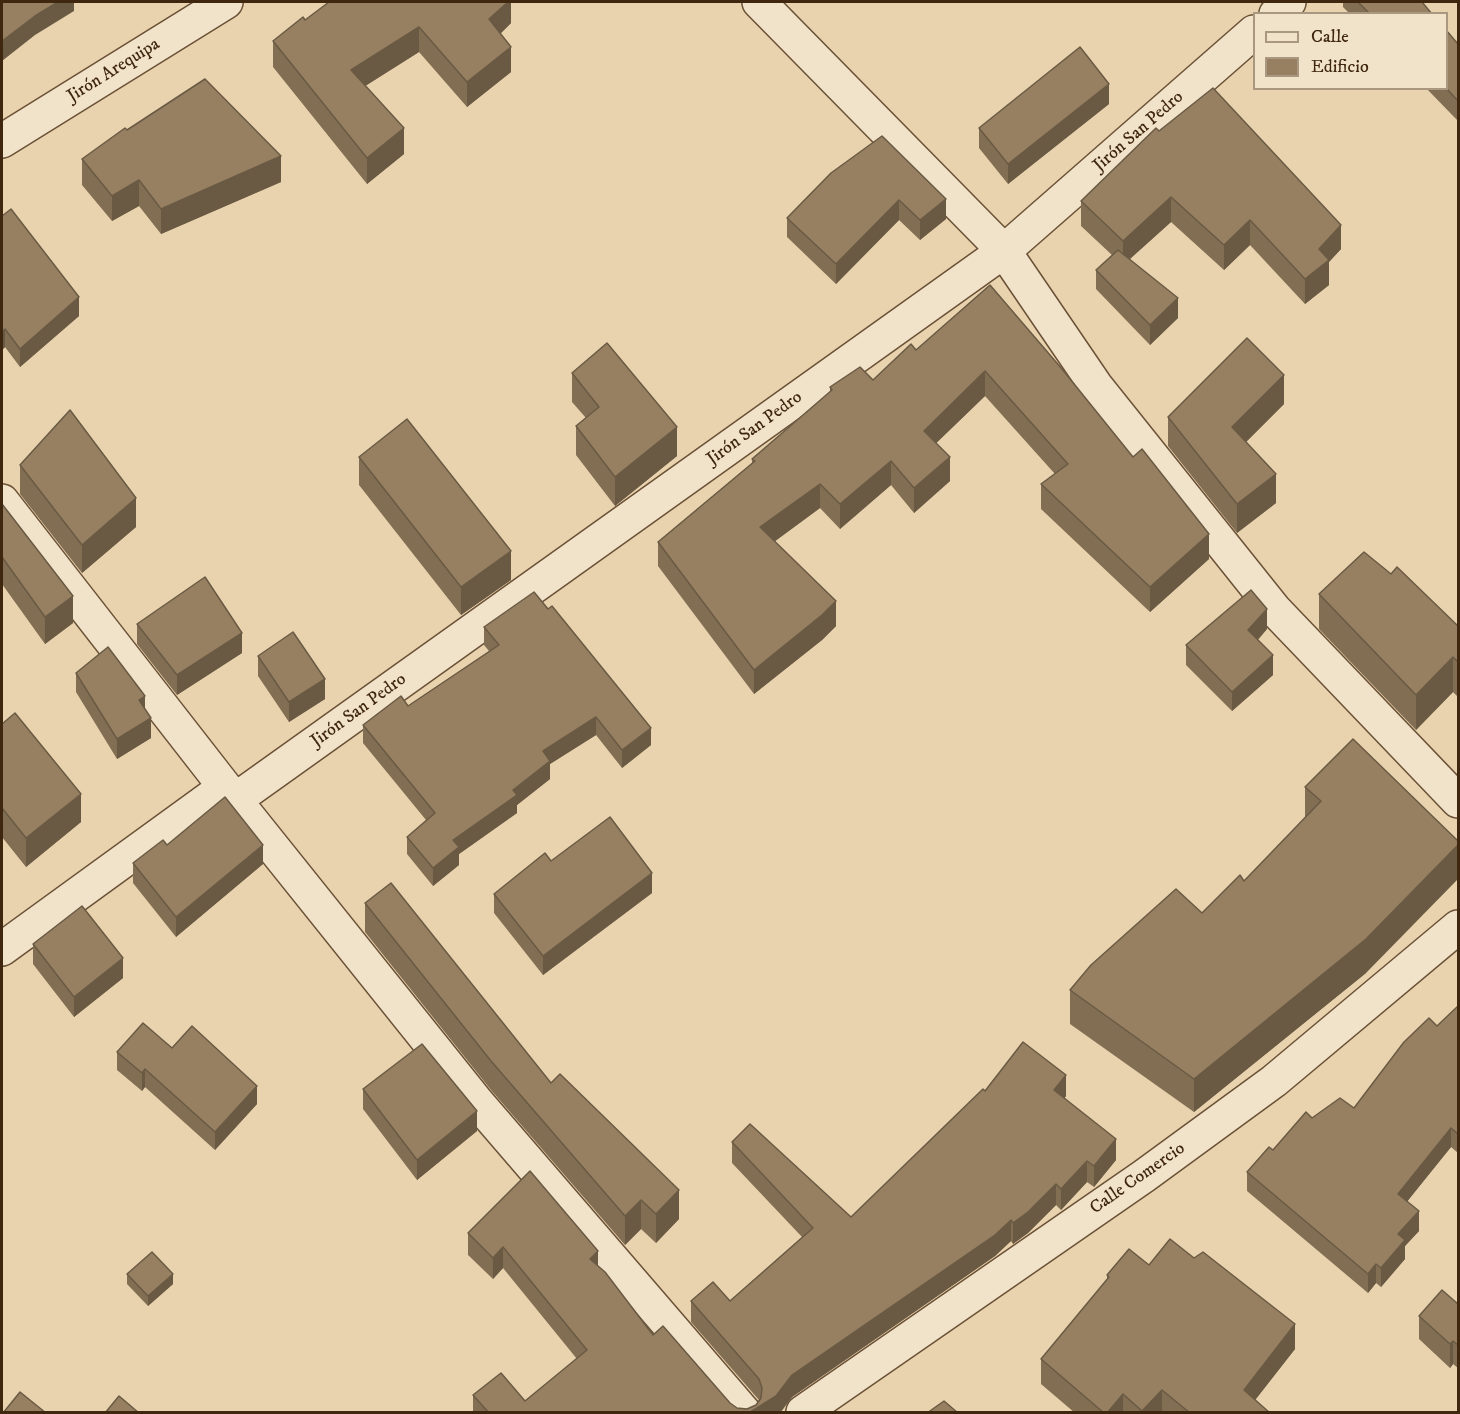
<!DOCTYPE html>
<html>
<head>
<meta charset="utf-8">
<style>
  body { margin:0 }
  #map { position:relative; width:1460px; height:1414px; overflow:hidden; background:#e9d3ae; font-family:"IM FELL DW Pica",serif }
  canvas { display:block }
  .frame { position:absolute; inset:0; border:3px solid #3f260e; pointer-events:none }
  .legend { position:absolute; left:1253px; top:12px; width:195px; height:78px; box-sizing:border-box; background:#f1e2ca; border:2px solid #aa977f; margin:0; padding:8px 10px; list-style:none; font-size:18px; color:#3f260e }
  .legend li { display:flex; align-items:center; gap:12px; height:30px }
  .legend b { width:30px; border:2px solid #aa977f }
</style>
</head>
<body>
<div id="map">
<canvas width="1460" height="1414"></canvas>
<div class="frame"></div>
<ul class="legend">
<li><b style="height:8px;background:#f1e2ca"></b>Calle</li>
<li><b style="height:16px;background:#978061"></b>Edificio</li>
</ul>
</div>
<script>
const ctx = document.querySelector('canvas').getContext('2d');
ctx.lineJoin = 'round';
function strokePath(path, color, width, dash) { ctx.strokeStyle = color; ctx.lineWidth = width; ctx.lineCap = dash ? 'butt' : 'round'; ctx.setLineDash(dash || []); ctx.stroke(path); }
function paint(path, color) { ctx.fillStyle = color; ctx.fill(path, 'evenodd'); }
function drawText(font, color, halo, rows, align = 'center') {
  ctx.font = font + ' "IM FELL DW Pica",serif'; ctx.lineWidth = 6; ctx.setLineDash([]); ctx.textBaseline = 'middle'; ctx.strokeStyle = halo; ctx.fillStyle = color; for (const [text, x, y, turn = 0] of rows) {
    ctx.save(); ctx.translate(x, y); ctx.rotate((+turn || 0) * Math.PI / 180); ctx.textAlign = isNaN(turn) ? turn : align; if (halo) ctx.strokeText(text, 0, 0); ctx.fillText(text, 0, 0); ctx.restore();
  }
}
const minor = new Path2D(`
  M759,2L1004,251L1096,386L1275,610L1458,801
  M1276,14L1289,2
  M2,141L226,2
  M2,501L235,800L477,1102L744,1412
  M235,800L1004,251L1254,32
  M2,949L225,787
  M803,1412L1144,1176L1274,1081L1458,927`);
strokePath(minor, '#6a5136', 36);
strokePath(minor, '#f1e2ca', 33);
paint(new Path2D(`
  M511,2V23L500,34L511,72L467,107L419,52L365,86L404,154L367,184L273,67V41Z
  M1343,2H1422L1432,14H1350L1343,7Z
  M1458,44V121L1426,88H1446Z
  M1109,104L1008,184L979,148V128Z
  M127,130L281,182L161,234L139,206L112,221L82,185V159Z
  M1159,131L1341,249L1329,262V285L1305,304L1250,245L1224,270L1171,222L1130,259L1178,318L1150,345L1096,289V270L1112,255L1081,226V201Z
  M831,173L946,219L920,240L899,220L836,284L787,237V218Z
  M2,216L79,316L20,367L5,347L2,350Z
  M990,285L1209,559L1150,612L1041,509V484L1055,474L985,396L936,443L950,481L914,513L891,485L840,529L820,508L774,542L836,626L822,640L754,694L658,566V542L752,463V459L830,392V387L873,380L916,350Z
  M572,373L677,456L615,506L576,455V426L586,418L572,402Z
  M1284,404L1246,442L1276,503L1237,533L1168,446V417Z
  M359,457L511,580L461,615L359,485Z
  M20,465L136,527L82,573L20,494Z
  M2,504L73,623L45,644L2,584Z
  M1391,574L1458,626V697L1453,692L1416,730L1319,629V594Z
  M137,624L242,653L177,695L137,644Z
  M484,627L651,745L622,768L596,735L550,764V779L517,805V813L459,854V865L433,886L407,854V837L426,820L363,743V725L408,706L489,651L484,645Z
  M1267,629L1258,640L1273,675L1232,711L1186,665V645Z
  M258,656L325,699L289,722L258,676Z
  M76,673L145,710L151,738L117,759L76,692Z
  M2,724L81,822L26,867L2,837Z
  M1353,739L1366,973L1194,1112L1070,1024V990L1202,913L1244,881L1305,818V787Z
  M167,845L263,864L176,937L133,883V863Z
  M551,861L652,893L543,975L494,913V894Z
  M365,903L551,1083L679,1219L656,1243L641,1229L625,1245L491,1090L365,932Z
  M33,944L123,978L74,1017L33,964Z
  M1458,1006V1153L1451,1147L1407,1201L1419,1231L1405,1246V1259L1381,1287L1376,1283L1368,1293L1247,1191V1172L1312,1118L1354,1108L1437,1026Z
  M172,1048L257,1104L215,1150L145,1087L142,1091L117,1070V1052Z
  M363,1089L477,1131L417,1180L363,1109Z
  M985,1091L1066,1096L1064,1099L1116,1160L1094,1187L1087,1182L1061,1210L1056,1205L1028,1233L1013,1244L1011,1241L995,1256L792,1397L780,1413H473V1395L525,1401L577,1359L503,1268L493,1279L468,1255V1233L598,1266L653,1335L730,1403L737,1408L747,1409L756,1405L759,1400L691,1322V1301H730L802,1237L732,1163V1142L851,1217Z
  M1149,1265L1295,1349L1255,1400L1270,1413H1075L1041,1384V1359L1107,1280V1275Z
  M127,1274L173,1284L148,1306L127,1284Z
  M1458,1304V1368L1453,1364L1450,1368L1419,1339V1316Z`), '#826e53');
paint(new Path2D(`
  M58,2H74V11L35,35L2,61V41L35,16Z
  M499,2H511V23L489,45V19Z
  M419,27V52L351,95V70Z
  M511,47V72L467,107V82Z
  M1109,84V104L1008,184V164Z
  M404,128V154L367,184V158Z
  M281,156V182L161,234V209Z
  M139,180V206L112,221V196Z
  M1171,197V222L1123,265V241Z
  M946,199V219L920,240V220Z
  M899,200V220L836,284V264Z
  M1250,220V245L1224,270V245Z
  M1341,225V249L1329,262V285L1305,304V279L1319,249Z
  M79,297V316L20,367V349Z
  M1178,298V318L1150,345V325Z
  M5,329V347L2,350V332Z
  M985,371V396L924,455V431Z
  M1284,375V404L1232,456V427Z
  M677,427V456L615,506V477Z
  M950,457V481L914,513V488Z
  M891,461V485L840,529V504Z
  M1276,474V503L1237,533V504Z
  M820,484V508L760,552V527Z
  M136,498V527L82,573V545Z
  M1209,534V559L1150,612V587Z
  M511,551V580L461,615V587Z
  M73,596V623L45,644V617Z
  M836,601V626L822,640L754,694V670Z
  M1267,609V629L1248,650V630Z
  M242,633V653L177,695V675Z
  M1273,655V675L1232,711V692Z
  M1453,657V692L1416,730V695Z
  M325,679V699L289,722V702Z
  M145,696V715L139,700Z
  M596,717V735L550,764V779L517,805V813L459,854V865L433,886V868L453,840L513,790L543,751Z
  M151,718V738L117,759V739Z
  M651,728V745L622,768V750Z
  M81,794V822L26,867V838Z
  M263,845V864L176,937V917Z
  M1458,845V879L1366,973L1194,1112V1079Z
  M652,873V893L543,975V956Z
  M123,958V978L74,1017V997Z
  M145,1069V1087L142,1091V1073Z
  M1066,1075V1096L1054,1112V1090Z
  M257,1086V1104L215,1150V1132Z
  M477,1111V1131L417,1180V1160Z
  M1451,1128V1147L1398,1213V1194Z
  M1116,1139V1160L1094,1187V1166Z
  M1087,1161V1182L1061,1210V1189Z
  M1056,1184V1205L1028,1233L1013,1244V1223Z
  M679,1190V1219L656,1243V1214Z
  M641,1200V1229L625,1245V1216Z
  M1419,1211V1231L1405,1246V1259L1381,1287V1268L1398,1234Z
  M1011,1220V1241L995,1256L792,1397L780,1413H749L792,1375Z
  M503,1247V1268L493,1279V1258Z
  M598,1251V1272L590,1259Z
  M1376,1264V1283L1368,1293V1274Z
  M173,1274V1284L148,1306V1296Z
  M1295,1324V1349L1245,1413L1244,1390Z
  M1453,1341V1364L1450,1368V1344Z
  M1162,1390V1413H1142V1411Z
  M1123,1394V1413H1107Z`), '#6a5a44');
const building = new Path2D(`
  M2,2H58L35,16L2,41Z
  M329,2H508L489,19L511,47L467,82L419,27L351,70L404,128L367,158L273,41L303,17L305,20Z
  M1358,2H1422L1432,14H1370Z
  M1446,30L1458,44V101L1446,88Z
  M1080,47L1109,84L1008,164L979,128Z
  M205,79L281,156L161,209L139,180L112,196L82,159L125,128L127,130Z
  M1213,88L1341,225L1319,249L1329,260L1305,279L1250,220L1224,245L1171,197L1123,241L1081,201L1156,128L1159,131Z
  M882,136L946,199L920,220L899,200L836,264L787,218L831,173Z
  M11,209L79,297L20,349L5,329L2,332V216Z
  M1118,250L1178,298L1150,325L1096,270Z
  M990,285L1062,369L1133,457L1142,449L1209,534L1150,587L1041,484L1068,464L985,371L924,431L950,457L914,488L891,461L840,504L820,484L760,527L836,601L822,615L754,670L658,542L755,461L752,459L832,390L830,387L860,367L873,380L911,344L916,350Z
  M1247,338L1284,375L1232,427L1276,474L1237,504L1168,417Z
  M607,343L677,427L615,477L576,426L599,407L572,373Z
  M70,410L136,498L82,545L20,465Z
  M407,419L511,551L461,587L359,457Z
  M2,504L73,596L45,617L2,557Z
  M1364,552L1391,574L1397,567L1458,626V662L1453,657L1416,695L1319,594Z
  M205,577L242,633L177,675L137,624Z
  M1251,590L1267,609L1248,630L1273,655L1232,692L1186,645Z
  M534,592L548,609L552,606L651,728L622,750L596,717L543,751L550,761L513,790L517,795L453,840L459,847L433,868L407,837L435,813L363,725L401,696L408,706L499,645L484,627Z
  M293,632L325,679L289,702L258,656Z
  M108,647L145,696L139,700L151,718L117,739L76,673Z
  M15,713L81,794L26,838L2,808V724Z
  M1353,739L1458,841V845L1366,939L1194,1079L1070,990L1091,965L1176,889L1202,913L1240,875L1244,881L1321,801L1305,787Z
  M225,797L263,845L176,917L133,863L163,840L167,845Z
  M610,817L652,873L543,956L494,894L545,853L551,861Z
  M391,883L551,1083L560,1074L679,1190L656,1214L641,1200L625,1216L491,1061L365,903Z
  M82,906L123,958L74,997L33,944Z
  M1458,1006V1134L1451,1128L1398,1194L1419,1211L1398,1234L1405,1240L1381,1268L1376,1264L1368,1274L1247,1172L1269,1147L1273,1150L1306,1112L1312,1118L1340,1098L1354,1108L1404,1042L1429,1018L1437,1026Z
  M143,1023L172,1048L192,1026L257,1086L215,1132L145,1069L142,1073L117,1052Z
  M1023,1042L1066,1075L1054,1090L1116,1139L1094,1166L1087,1161L1061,1189L1056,1184L1028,1212L1013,1223L1011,1220L995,1235L792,1375L776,1396L749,1413H489L473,1395L501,1373L525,1401L587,1350L503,1247L493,1258L468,1233L530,1171L598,1251L590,1259L605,1272L653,1335L663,1326L730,1403L737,1408L747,1409L756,1405L761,1398L762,1388L759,1379L691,1301L713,1282L730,1301L813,1228L732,1142L750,1124L851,1217L983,1089L985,1091Z
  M422,1044L477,1111L417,1160L363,1089Z
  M1170,1239L1194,1258L1203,1252L1295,1324L1244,1390L1270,1413H1190L1162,1390L1142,1411L1123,1394L1107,1413H1104L1041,1359L1109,1277L1107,1275L1129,1249L1149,1265Z
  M152,1252L173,1274L148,1296L127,1274Z
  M1442,1290L1458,1304V1345L1453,1341L1450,1344L1419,1316Z
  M20,1392L46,1413H3Z
  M119,1396L139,1413H105Z
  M944,1401L958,1413H927Z`);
paint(building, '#978061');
strokePath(building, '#6a5a44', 1.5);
drawText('18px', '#3f260e', '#f1e2ca', [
  ["Jirón Arequipa",114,71,-32],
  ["Jirón San Pedro",1139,132,-41],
  ["Jirón San Pedro",755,429,-36],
  ["Jirón San Pedro",359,711,-36],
  ["Calle Comercio",1138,1179,-35]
]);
</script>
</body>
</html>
